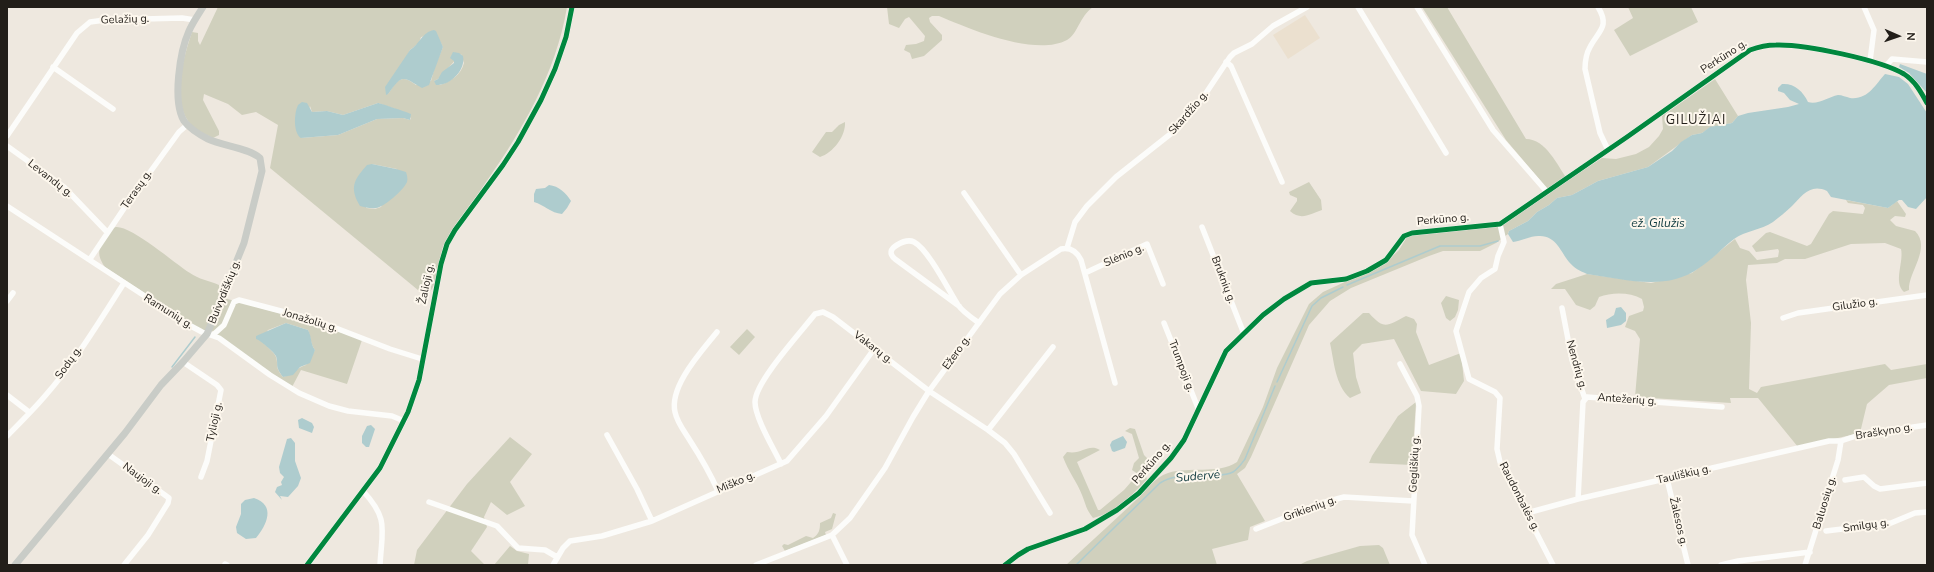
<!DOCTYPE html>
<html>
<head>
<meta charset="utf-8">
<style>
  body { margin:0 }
  #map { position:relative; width:1934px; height:572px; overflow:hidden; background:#eee8df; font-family:"Nunito Sans",sans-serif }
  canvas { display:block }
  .frame { position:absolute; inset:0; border:8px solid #221e19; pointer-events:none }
  .north { position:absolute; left:1878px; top:16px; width:40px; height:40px; -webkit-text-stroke:3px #fdf7ed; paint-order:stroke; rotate:92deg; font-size:11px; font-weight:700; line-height:16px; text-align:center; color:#221e19 }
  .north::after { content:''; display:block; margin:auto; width:14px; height:18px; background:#221e19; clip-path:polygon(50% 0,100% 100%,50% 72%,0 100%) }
</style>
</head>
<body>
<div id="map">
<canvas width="1934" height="572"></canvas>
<div class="frame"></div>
<div class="north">N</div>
</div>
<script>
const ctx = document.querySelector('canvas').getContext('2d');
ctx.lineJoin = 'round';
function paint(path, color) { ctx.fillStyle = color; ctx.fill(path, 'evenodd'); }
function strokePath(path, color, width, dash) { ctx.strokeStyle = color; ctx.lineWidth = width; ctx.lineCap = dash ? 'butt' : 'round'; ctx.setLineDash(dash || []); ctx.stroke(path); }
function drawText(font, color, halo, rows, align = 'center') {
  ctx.font = font + ' "Nunito Sans",sans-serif'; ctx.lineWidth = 4; ctx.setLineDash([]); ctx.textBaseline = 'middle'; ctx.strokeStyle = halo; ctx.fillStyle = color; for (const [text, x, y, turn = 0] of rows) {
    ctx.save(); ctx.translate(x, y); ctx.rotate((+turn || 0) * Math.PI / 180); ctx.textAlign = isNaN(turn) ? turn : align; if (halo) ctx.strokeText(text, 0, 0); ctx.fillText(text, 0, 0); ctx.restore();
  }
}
paint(new Path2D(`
  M1305,15L1320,38L1288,59L1273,35Z`), '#ebe0cf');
paint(new Path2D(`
  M218,7H567C556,73 522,131 484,185C472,204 457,220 446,240C439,252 438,279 432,289C430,292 426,294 424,295L270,168L278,125L256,112L242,115L228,104L204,94L203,100L219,131V135L213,138C207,135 197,131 192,126C170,102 183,59 192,32L198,33V41L200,45ZM436,34L443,47L435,66L431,81L416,85C413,83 411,81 408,80C397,75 393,88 388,94L410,50L419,43L421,37ZM461,54L464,63C461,75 451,81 440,85L434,81L438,79ZM378,103L398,110L411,118L410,120L403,118L377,119L338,135L301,138L310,106L312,112L327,111L343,115ZM372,164L397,169L381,207L375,209L366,208Z
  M887,7H1093C1079,17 1078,34 1067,40C1035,57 970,29 939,16H932L929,18L930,22L942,35V40L924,56L912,59L910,53L904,50L906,45L916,44L924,41L925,36L909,17L905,19L899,28L889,24Z
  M1422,7H1447L1526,139C1546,139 1557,165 1568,180L1602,158L1616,159L1636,154L1649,147L1659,136L1663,129L1662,116L1715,79L1738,116L1732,123L1711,127L1702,133L1692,135L1648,167L1598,181L1572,195L1557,198L1549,205L1537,212L1528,221L1509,231L1508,234L1496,243L1480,251H1443L1429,256L1351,288L1330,301L1309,325L1251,457L1245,468L1237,474L1265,521L1250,527L1248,540L1212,549L1217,565H1066C1089,543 1113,522 1136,500C1147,491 1154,477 1168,473C1190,466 1217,475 1237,462L1263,407L1277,368L1309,304L1323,292L1384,264L1399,250L1407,237L1413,234L1492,227L1550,192L1506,140Z
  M1628,7H1691L1698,22L1630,56L1614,30L1633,18Z
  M845,122C846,136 833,153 820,157L812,152L826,132H832L839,125Z
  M1309,182L1321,200L1322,210C1310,214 1301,221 1290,211L1297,201V198L1290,195L1289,192Z
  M1846,200L1888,208L1897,201L1906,214L1905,217L1895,216L1890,220L1896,226L1915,231C1932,248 1908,272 1909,290L1904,292C1893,282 1904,262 1901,249L1885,243L1851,244L1805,259H1785L1777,263L1748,265L1746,280L1751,323L1749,389L1757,393L1761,387L1885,364L1891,370L1927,364V378L1889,385L1867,404L1860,433L1798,447L1758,398H1730L1731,403L1635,397L1640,339L1635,331L1625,327L1629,316L1643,311L1644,307L1642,299C1630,292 1612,292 1599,297L1595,306L1590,310L1576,305L1565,289H1551L1556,284L1587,274L1651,283L1692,273L1735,239L1740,248L1749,251L1757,260L1778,257L1779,251L1778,249L1756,252L1752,246L1766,233L1770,232L1807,246L1811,244L1829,214L1833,211L1863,214L1865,208L1863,205L1848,203Z
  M116,227C132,226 174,263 190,273C198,279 210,281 219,285L222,290L206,330H201L105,267C93,250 102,244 112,228Z
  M1446,296L1459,300L1458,310L1455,317L1450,321L1446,318L1441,303Z
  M224,298L315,323L362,340L347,384L301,370L292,387L271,374L211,330ZM286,323L308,330C311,337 310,343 315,350L306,365C296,368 294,374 283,377C274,365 279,368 276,357C275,353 265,345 261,340L268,330Z
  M1363,313H1369C1384,330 1387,326 1406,316L1414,319L1417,324L1416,332L1429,365L1461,353L1464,381L1456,394L1421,391L1394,339L1362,344L1353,353L1356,377L1361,393L1350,398C1335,385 1334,361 1330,343Z
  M747,329L755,337L739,355L730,347Z
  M1416,402L1412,465L1369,463L1372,456L1398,416Z
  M1130,428L1135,429L1144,455L1149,460L1145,474L1147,479C1134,494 1113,514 1093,518C1086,509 1086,505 1082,495C1077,482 1068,471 1063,457L1067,452C1082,455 1088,443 1100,450L1077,462L1098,510H1100L1124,490L1138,474L1132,470L1134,463L1139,458L1132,434L1125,431Z
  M510,437L532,454L510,482L525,506L507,515L491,502L484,517L487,527L471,551L485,565H414L417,550L467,484Z
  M833,513L836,514L832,529L825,532L826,535L785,551L782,546L784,544L788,545L806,536L813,538C819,534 820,530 820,523L831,518Z
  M1379,545L1383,548L1390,565H1299L1307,561L1360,546Z
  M510,546L517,551L529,554L528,565H494Z`), '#d0d0bd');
paint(new Path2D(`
  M434,30L436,31L443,47L429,85L422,88C401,75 402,75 388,94L386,95L385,87L410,50C420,44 422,32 434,30Z
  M453,52L459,53L463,56C466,70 450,86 436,85L434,81L438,79L442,72L454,63V61L450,58Z
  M1900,64L1927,74V93L1909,73L1899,67Z
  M1885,74L1899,77L1908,84L1927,113V197L1916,209L1908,207L1902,200H1899L1888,208L1831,197L1827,191C1810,183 1802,196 1792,206C1786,212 1779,217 1773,222C1761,230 1745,231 1734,239C1722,248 1712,260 1699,268C1666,292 1624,279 1587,274C1580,271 1574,268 1569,262C1561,252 1556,236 1540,236C1532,235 1521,241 1513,242L1508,234L1509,231L1528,221L1537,212L1549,205L1557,198L1572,195L1598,181L1648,167L1672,151L1681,142L1692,135L1702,133L1710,127L1732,123L1738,116L1748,113L1788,107L1799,104L1790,100L1784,93L1778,91V88L1782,84C1794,83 1803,91 1808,102C1818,105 1828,97 1838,95C1842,95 1846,97 1850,98C1868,100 1875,85 1885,74Z
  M302,102L307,103L312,112L327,111L343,115L378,103C380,103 409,113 411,114L410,120L403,118L377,119L338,135L301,138C293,133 294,113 298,105Z
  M372,164L396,169L406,172C407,175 408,179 407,182C404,190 384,207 376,208C370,209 365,207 360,206C349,187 354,180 367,165Z
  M549,185C559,186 566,193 571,201L567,208L562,214C551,213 544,205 534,202V194L536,189L545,188Z
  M1621,307L1626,313V321L1621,325L1607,328L1606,320L1614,315L1616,308Z
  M286,323L308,330C312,337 310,343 315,350L310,363L300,367L293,375L283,377C274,365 279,366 276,356C274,352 260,340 256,339V336Z
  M302,418L312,423L314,427L312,433L299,428L298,420Z
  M371,425L375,429L369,447H366L362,443V436L367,426Z
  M1123,436L1127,442L1125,448L1114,452L1112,451L1110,445L1112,441Z
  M291,438L295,443V461L301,478L298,486L288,497L280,496L282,500L275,492L277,487L282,485L281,482L284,477L280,473L279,467L287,439Z
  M254,498C276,505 267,525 256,538L246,539L237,533L236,527L241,514V504L245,500Z`), '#aeccce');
strokePath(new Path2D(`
  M1347,285L1440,246H1480L1498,241
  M172,367L195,337
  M1277,382L1312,306L1321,298L1343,287
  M1076,565L1160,483C1176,473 1196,476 1215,475C1221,475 1228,475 1233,472C1238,469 1242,463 1245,459L1275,386`), '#aeccce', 1.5);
strokePath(new Path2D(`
  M1358,7L1446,153
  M1417,7L1493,130L1547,192
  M1598,7C1610,27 1599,30 1590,47C1586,54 1585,61 1585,69L1600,133L1608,150
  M1864,7L1874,30L1870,61
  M1226,62L1231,66L1282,182
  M1886,66L1892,59L1927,62
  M53,67L113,109
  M7,136L77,33L90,22L105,20L182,18L195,20
  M7,146L64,187L107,232
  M964,193L1021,275
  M7,206L189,325L202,332L219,338L270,375L299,393L329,406L348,411L392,416L404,421
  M1500,224L1504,242L1498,256L1495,269L1481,278L1469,292L1456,331L1469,379L1495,392L1500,398L1497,449L1500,462L1553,565
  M1202,227L1244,334
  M1067,248L1075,222L1087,206L1116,177L1178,128L1206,93L1230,57L1234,53L1252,44L1273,26L1307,7
  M90,259L127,204L179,132L187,125
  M1085,273L1147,244L1163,284
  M7,301L13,293
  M959,306L895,259C889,254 890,249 897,245C902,242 908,239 914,242C928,249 949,291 958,305C963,312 972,318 979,323
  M1562,308L1572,360L1585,399
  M1783,318L1798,313L1927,295
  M1164,323L1198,408
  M717,332C702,351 669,386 675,412C677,422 684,431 689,439C700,456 710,473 718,491
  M213,335L224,325L234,302L239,300L315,320L390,349L422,359
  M183,362L217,385L221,390L207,461L201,477
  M1400,364L1417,396L1419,406L1412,535L1425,565
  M7,395L29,412
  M988,430L1053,347
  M607,435L637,489L652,521
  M7,436C20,423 33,410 45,396C75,362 99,322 124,283
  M108,454L169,498L168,503L148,535L124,565
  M781,464C774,449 755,418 755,402C755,382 801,332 815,314L823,312L833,317L929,391L988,430L1005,443L1014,454L1050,513
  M1667,479L1688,565
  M1845,480L1864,477L1874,486L1880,489L1927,483
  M363,491C389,519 382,529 380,565
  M1578,499L1583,402L1587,397L1722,407
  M429,502L497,526L518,548L545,550L557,557
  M1527,513L1578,499L1829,441H1841L1859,435L1927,425
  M1256,529L1322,503L1344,497L1413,501
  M1826,531L1891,523L1915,513L1927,512
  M832,535L847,565
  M225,564L227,565
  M307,565L380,468L408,412L419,380L441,264L447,244L455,230L503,165L518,142L541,100L555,69L566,37L572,7
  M553,565L563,548L570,541L602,536L652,521L787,461L826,416L874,349
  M756,565L832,535L850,518L885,468L913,417L929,391L1000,294L1021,275L1061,249C1071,247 1077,252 1081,260L1115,383
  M1005,565L1018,555L1028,549L1085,529L1117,510L1139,493L1171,458L1184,440L1226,351L1263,315L1284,299L1311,283L1346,279L1367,271L1386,260L1404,236L1412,233L1500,224L1627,137L1750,50C1758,47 1767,45 1776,45C1805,44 1880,60 1904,74C1915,81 1921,92 1927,103
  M1721,565L1738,561L1810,552
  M1805,565L1838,460L1841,441`), '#fcfcfa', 5.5);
strokePath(new Path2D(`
  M15,565L125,433L161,385L183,362L207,334L244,243L262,171L260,158C249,148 223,146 208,139C200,135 190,129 184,121C172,101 180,51 189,31C193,22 198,15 203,7`), '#c9ccc7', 7);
strokePath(new Path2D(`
  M307,565L380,468L408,412L419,380L441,264L447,244L455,230L503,165L518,142L541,100L555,69L566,37L572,7
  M1005,565L1018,555L1028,549L1085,529L1117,510L1139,493L1171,458L1184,440L1226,351L1263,315L1284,299L1311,283L1346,279L1367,271L1386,260L1404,236L1412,233L1500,224L1627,137L1750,50C1758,47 1767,45 1776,45C1805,44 1880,60 1904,74C1915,81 1921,92 1927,103`), '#00873e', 5);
drawText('11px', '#221e19', '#fdf7ed', [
  ["Gelažių g.",125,20,-2],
  ["Perkūno g.",1724,57,-33],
  ["Skardžio g.",1189,113,-49],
  ["Levandų g.",50,179,38],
  ["Terasų g.",137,190,-55],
  ["Perkūno g.",1443,220,-5],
  ["Slėnio g.",1124,256,-23],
  ["Bruknių g.",1223,280,69],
  ["Žalioji g.",427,284,-78],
  ["Buivydiškių g.",225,292,-68],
  ["Gilužio g.",1855,305,-8],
  ["Ramunių g.",168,312,32],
  ["Jonažolių g.",310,321,17],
  ["Vakarų g.",873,348,37],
  ["Ežero g.",957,353,-54],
  ["Sodų g.",69,363,-54],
  ["Nendrių g.",1576,365,74],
  ["Trumpoji g.",1181,366,69],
  ["Antežerių g.",1627,400,4],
  ["Tylioji g.",215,422,-78],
  ["Braškyno g.",1884,432,-9],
  ["Perkūno g.",1152,463,-49],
  ["Gegliškių g.",1415,464,-87],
  ["Tauliškių g.",1684,475,-13],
  ["Naujoji g.",142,479,36],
  ["Miško g.",736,483,-23],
  ["Raudonbalės g.",1519,497,63],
  ["Baluosių g.",1825,503,-73],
  ["Grikienių g.",1310,509,-20],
  ["Žalesos g.",1678,522,77],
  ["Smilgų g.",1866,526,-8]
]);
drawText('italic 12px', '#0f3a3f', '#fdf7ed', [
  ["ež. Gilužis",1658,224],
  ["Sudervė",1198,477,-5]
]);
ctx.letterSpacing = '1px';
drawText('13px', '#221e19', '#fdf7ed', [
  ["GILUŽIAI",1696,121]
]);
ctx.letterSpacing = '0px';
</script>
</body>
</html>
